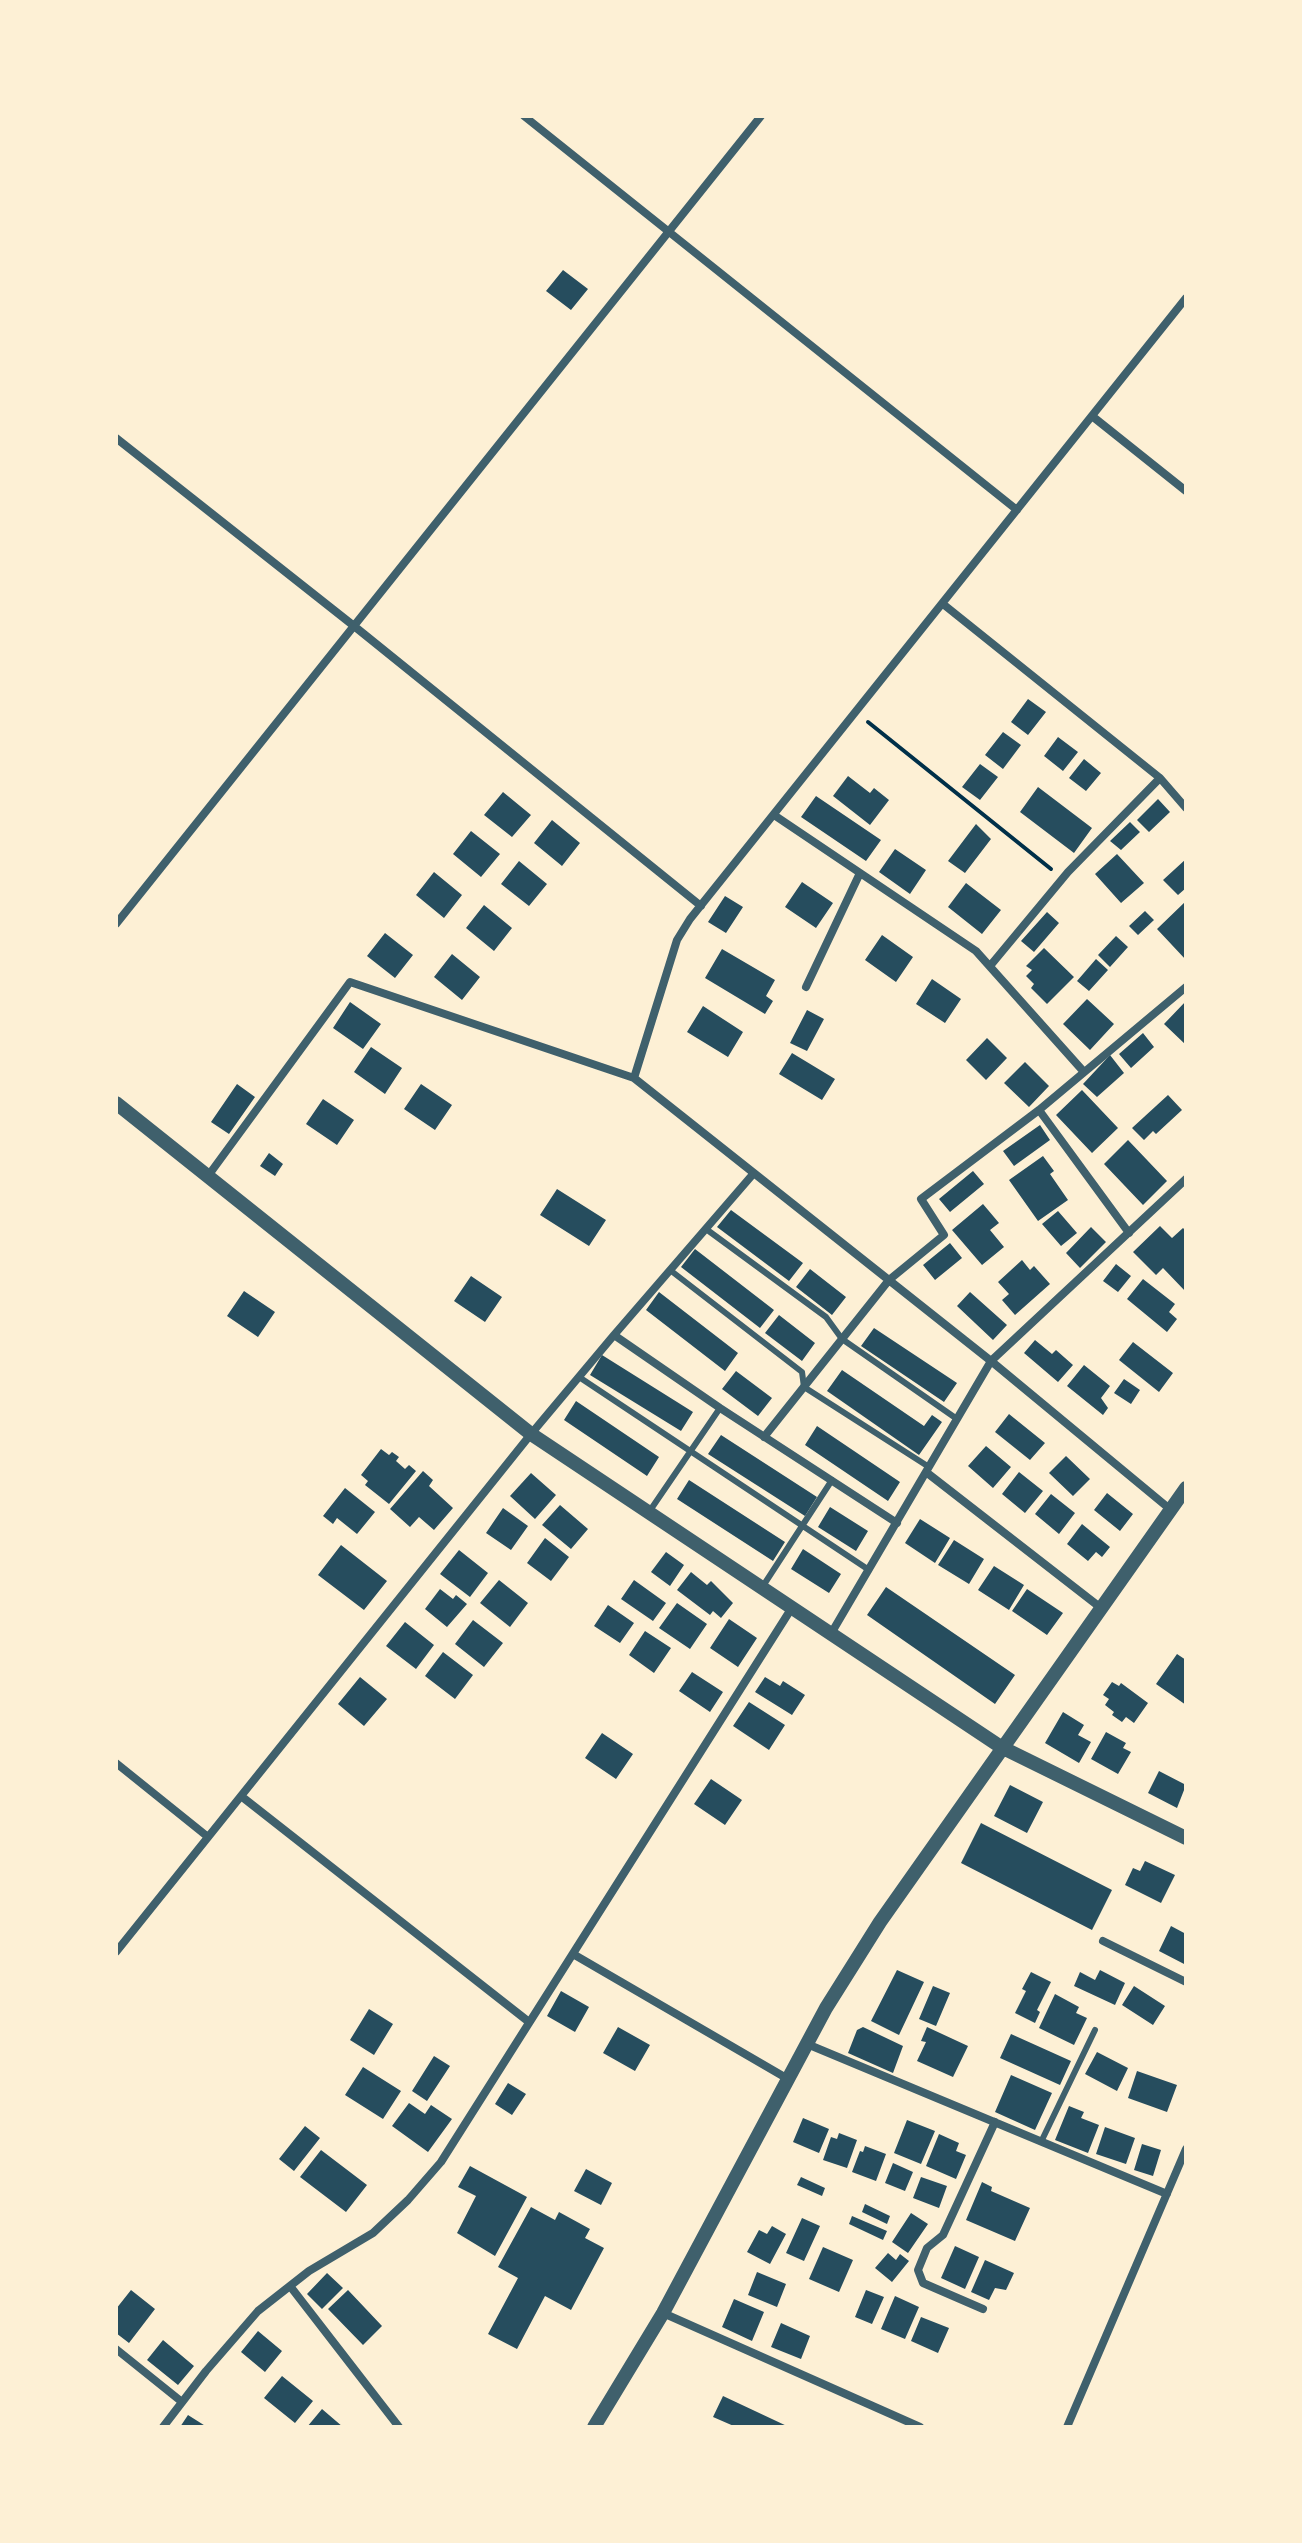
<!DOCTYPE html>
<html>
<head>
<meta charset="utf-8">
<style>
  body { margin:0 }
  #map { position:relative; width:1302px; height:2543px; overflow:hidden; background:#fdf0d5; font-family:"Archivo Narrow",sans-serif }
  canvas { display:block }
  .frame { position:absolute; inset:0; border:118px solid #fdf0d5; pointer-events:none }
</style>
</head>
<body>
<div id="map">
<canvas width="1302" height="2543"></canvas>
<div class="frame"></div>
</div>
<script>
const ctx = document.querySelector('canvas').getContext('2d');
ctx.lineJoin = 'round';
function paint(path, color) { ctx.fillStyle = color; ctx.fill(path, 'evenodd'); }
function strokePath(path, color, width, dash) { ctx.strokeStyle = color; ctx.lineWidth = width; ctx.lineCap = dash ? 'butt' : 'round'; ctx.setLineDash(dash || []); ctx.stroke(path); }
paint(new Path2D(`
  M563,270L588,289L571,310L546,291Z
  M1028,699L1046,712L1028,735L1011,722Z
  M1003,732L1021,745L1003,769L985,755Z
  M1058,737L1078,752L1063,771L1044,756Z
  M1084,759L1101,773L1086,791L1069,778Z
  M980,764L998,777L980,800L962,787Z
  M848,776L870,793L874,788L889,800L870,825L833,796Z
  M1038,787L1092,828L1074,853L1020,812Z
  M503,792L531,815L512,837L484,815Z
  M816,796L881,840L866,861L801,817Z
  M1158,799L1170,812L1149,832L1137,820Z
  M552,820L580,843L562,866L534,843Z
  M1130,822L1140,832L1121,850L1110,841Z
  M976,824L991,839L965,873L948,861Z
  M471,831L500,854L481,877L453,854Z
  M895,849L926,870L910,894L879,872Z
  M1117,854L1144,883L1121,903L1095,874Z
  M1186,859V888L1178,895L1163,880Z
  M519,861L547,884L529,906L501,884Z
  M434,872L462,895L444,918L416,895Z
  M802,882L833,903L816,928L785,907Z
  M966,883L1001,910L982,934L948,907Z
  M725,896L743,907L726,933L708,922Z
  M1186,901V960L1157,929Z
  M484,905L512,928L494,951L466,928Z
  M1145,911L1154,920L1138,935L1129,926Z
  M1047,912L1059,923L1034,952L1021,941Z
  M385,933L413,955L395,978L367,956Z
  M882,935L913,957L896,982L865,960Z
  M1116,936L1128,947L1110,967L1098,955Z
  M1044,948L1074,977L1047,1004L1031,988L1034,984L1026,976L1032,970L1026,966Z
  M722,949L775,980L766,996L773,1001L765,1014L705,978Z
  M452,954L480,977L462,1000L434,977Z
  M1096,959L1108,970L1089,991L1077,981Z
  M932,979L961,999L945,1023L916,1004Z
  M1087,999L1114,1024L1090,1050L1063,1024Z
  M1186,1001V1045L1164,1024Z
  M350,1002L381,1024L363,1049L333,1028Z
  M703,1006L743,1032L728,1057L687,1032Z
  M807,1010L824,1019L807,1051L790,1043Z
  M1143,1033L1154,1047L1131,1068L1119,1054Z
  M987,1038L1007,1058L986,1080L966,1060Z
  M371,1047L402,1068L385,1094L354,1072Z
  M792,1053L835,1079L822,1100L779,1074Z
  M1110,1055L1124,1073L1097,1097L1083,1084Z
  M1025,1062L1049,1086L1029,1107L1004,1083Z
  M237,1084L255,1097L229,1134L211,1122Z
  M421,1084L452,1105L435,1130L404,1109Z
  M1082,1090L1118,1128L1092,1153L1056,1115Z
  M1168,1095L1182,1110L1156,1134L1153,1131L1144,1140L1132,1128Z
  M323,1099L354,1120L337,1145L306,1124Z
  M1040,1125L1050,1140L1014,1166L1003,1151Z
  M1128,1140L1167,1181L1143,1205L1104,1164Z
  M269,1153L283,1164L275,1176L260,1166Z
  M1043,1156L1054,1171L1050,1174L1068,1200L1038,1221L1009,1180Z
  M973,1171L984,1184L950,1212L939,1199Z
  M557,1189L606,1220L589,1246L540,1215Z
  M983,1204L999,1223L990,1230L1004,1247L982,1265L952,1230Z
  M731,1210L803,1263L789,1281L717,1227Z
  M1058,1211L1077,1233L1061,1246L1042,1224Z
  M1160,1226L1172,1238L1183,1228L1186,1231V1292L1163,1268L1156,1275L1133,1252Z
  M1091,1227L1106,1242L1080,1268L1066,1253Z
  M950,1243L962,1258L935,1280L923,1265Z
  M695,1249L774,1310L760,1328L681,1267Z
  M1022,1260L1030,1270L1034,1266L1050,1284L1015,1315L1002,1300L1009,1294L998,1282Z
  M1116,1264L1131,1276L1118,1292L1103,1281Z
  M810,1269L846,1297L832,1315L796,1287Z
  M471,1276L502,1297L485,1322L454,1301Z
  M1143,1279L1175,1304L1169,1312L1177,1319L1167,1332L1127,1299Z
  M244,1291L275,1312L258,1337L227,1316Z
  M659,1292L738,1353L725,1371L646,1310Z
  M970,1292L1007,1325L993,1340L957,1306Z
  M779,1315L815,1343L802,1361L765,1333Z
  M874,1328L957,1383L944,1402L861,1346Z
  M1035,1340L1052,1354L1056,1350L1073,1365L1058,1382L1024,1353Z
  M1133,1342L1173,1373L1159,1392L1119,1360Z
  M602,1355L693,1412L681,1431L590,1375Z
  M1084,1365L1110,1386L1101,1398L1108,1408L1103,1415L1067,1386Z
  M842,1370L924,1426L932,1415L942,1422L919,1455L827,1391Z
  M736,1371L772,1398L758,1416L722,1389Z
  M1124,1379L1140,1390L1131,1404L1114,1393Z
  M576,1401L659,1457L647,1476L564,1420Z
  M1009,1414L1045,1443L1030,1460L995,1432Z
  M817,1426L900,1482L888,1501L805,1445Z
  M721,1435L817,1497L805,1516L708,1454Z
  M986,1446L1011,1467L993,1488L968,1466Z
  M381,1449L389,1455L392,1452L399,1457L396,1461L405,1469L409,1465L416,1471L389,1504L365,1485L368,1481L361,1475Z
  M1066,1456L1090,1479L1073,1496L1049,1473Z
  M423,1471L433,1480L429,1486L453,1508L434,1530L419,1517L410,1527L390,1509Z
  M1019,1472L1043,1491L1025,1513L1002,1494Z
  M531,1473L556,1495L535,1519L510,1496Z
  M689,1480L785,1542L773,1561L677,1499Z
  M345,1488L375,1512L357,1534L337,1518L333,1524L323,1516Z
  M1107,1493L1133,1514L1120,1531L1094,1510Z
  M1051,1494L1075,1513L1059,1534L1035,1514Z
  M560,1505L588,1529L571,1549L542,1525Z
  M830,1507L868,1531L856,1551L818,1527Z
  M503,1508L528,1526L511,1550L486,1533Z
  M920,1519L950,1538L935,1563L905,1543Z
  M1082,1524L1110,1547L1102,1557L1096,1552L1088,1561L1067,1544Z
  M545,1538L569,1557L551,1581L527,1563Z
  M954,1540L984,1559L969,1584L938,1565Z
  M341,1545L387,1581L364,1610L318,1575Z
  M803,1549L841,1574L829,1593L791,1569Z
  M459,1550L488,1573L470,1597L440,1574Z
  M666,1552L684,1565L670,1586L651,1572Z
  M994,1566L1024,1585L1009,1610L978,1590Z
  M691,1572L707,1585L711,1581L733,1603L721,1618L713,1611L710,1615L677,1590Z
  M499,1580L528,1603L510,1627L480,1603Z
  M634,1580L666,1603L653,1621L621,1599Z
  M886,1587L1015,1675L995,1704L867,1615Z
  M440,1589L453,1599L456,1595L467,1604L447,1627L425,1609Z
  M1027,1589L1063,1613L1047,1635L1012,1611Z
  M677,1603L707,1624L690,1649L659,1628Z
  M608,1605L634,1623L620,1643L594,1626Z
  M729,1619L757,1638L738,1667L710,1648Z
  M473,1620L503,1643L484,1667L455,1644Z
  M405,1622L434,1645L416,1669L386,1646Z
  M645,1631L671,1648L654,1673L629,1655Z
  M443,1652L473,1675L455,1699L425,1676Z
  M1177,1654L1186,1660V1705L1156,1684Z
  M692,1672L723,1692L710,1712L679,1691Z
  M360,1677L387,1699L364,1726L338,1704Z
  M765,1677L780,1686L783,1681L805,1695L792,1715L755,1692Z
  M1112,1682L1119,1686L1121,1683L1148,1703L1134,1723L1126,1717L1122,1722L1112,1715L1114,1712L1105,1705L1109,1699L1103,1695Z
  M749,1702L785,1725L769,1750L733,1726Z
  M1063,1712L1084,1725L1078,1735L1091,1742L1079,1763L1045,1743Z
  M1106,1732L1126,1743L1123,1748L1131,1752L1118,1774L1091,1759Z
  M602,1733L633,1754L616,1779L585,1758Z
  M1159,1771L1186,1785L1177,1808L1148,1793Z
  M711,1779L742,1800L725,1825L694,1804Z
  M1010,1785L1043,1802L1027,1833L994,1816Z
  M981,1823L1112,1890L1092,1930L961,1863Z
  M1145,1861L1175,1875L1161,1903L1125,1885L1133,1868L1140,1871Z
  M1171,1926L1186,1934V1965L1159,1951Z
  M897,1970L924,1982L899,2035L871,2021Z
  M1100,1970L1125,1983L1115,2005L1074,1986L1080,1972L1095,1980Z
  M1031,1972L1051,1982L1037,2010L1040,2012L1035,2023L1015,2013L1026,1991L1022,1989Z
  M933,1986L950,1993L936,2026L919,2019Z
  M1134,1986L1165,2006L1153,2025L1122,2005Z
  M561,1991L589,2007L575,2032L547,2016Z
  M1055,1994L1079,2007L1076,2013L1087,2018L1074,2045L1039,2028Z
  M369,2009L393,2024L374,2055L350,2040Z
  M618,2027L650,2045L635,2071L603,2053Z
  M863,2027L903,2046L893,2073L848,2053L857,2030Z
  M927,2027L968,2046L953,2077L917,2061L926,2042L921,2041Z
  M1011,2034L1071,2061L1060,2085L1000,2058Z
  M1097,2052L1128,2068L1117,2091L1085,2074Z
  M434,2056L450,2066L427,2101L412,2091Z
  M363,2067L401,2091L383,2119L345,2095Z
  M1137,2071L1177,2085L1167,2112L1128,2098Z
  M1011,2075L1052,2093L1035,2130L995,2112Z
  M508,2083L526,2094L512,2115L495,2104Z
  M409,2103L425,2114L431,2105L452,2119L428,2152L392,2126Z
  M1069,2106L1084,2112L1081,2118L1099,2125L1088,2153L1055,2140Z
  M803,2118L829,2129L819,2153L793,2142Z
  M907,2120L935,2131L921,2164L894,2153Z
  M305,2126L320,2138L294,2171L279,2159Z
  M1105,2127L1135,2138L1126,2164L1096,2154Z
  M839,2133L857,2140L847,2168L823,2160L831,2137L837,2139Z
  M939,2134L959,2143L956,2151L966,2155L956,2179L926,2166Z
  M1142,2144L1161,2150L1153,2176L1134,2170Z
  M865,2146L886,2154L876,2181L852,2172L860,2151L863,2152Z
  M321,2150L367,2185L346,2212L300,2177Z
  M893,2163L913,2172L905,2191L885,2183Z
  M470,2166L527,2197L495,2256L457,2233L476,2196L458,2187Z
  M586,2169L612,2183L601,2205L574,2191Z
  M801,2177L825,2188L822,2196L797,2185Z
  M921,2177L947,2186L939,2208L913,2198Z
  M982,2182L992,2187L991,2191L1030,2208L1015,2241L966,2220Z
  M865,2204L890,2216L887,2224L862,2212Z
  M531,2207L555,2220L559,2212L590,2229L585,2238L604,2248L571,2310L545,2296L517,2349L488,2334L518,2278L498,2267Z
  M911,2213L928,2224L908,2253L892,2242Z
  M852,2216L887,2231L883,2240L849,2224Z
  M802,2218L820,2226L804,2261L786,2253Z
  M772,2226L786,2234L770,2264L747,2252L759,2230L767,2234Z
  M955,2246L979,2257L965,2289L941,2278Z
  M823,2247L853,2260L839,2292L809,2279Z
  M888,2253L896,2260L900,2254L909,2261L892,2282L875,2268Z
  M985,2260L1014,2273L1006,2290L995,2288L989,2300L971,2292Z
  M757,2272L786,2284L777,2307L748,2295Z
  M327,2273L343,2288L322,2309L307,2294Z
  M131,2290L155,2309L129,2343L116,2333V2309Z
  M348,2290L382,2326L363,2345L328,2309Z
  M866,2290L884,2297L872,2324L855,2317Z
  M895,2296L919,2307L905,2339L881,2329Z
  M734,2299L764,2312L752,2341L722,2327Z
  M921,2317L949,2328L938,2353L911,2341Z
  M781,2323L810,2336L801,2359L771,2347Z
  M258,2331L282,2351L265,2372L241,2352Z
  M163,2340L194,2366L178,2385L147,2360Z
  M282,2376L313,2401L295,2423L264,2398Z
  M723,2396L789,2427H736L713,2417Z
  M322,2409L343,2427H307Z
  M188,2415L207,2427H180Z`), '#264d5e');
strokePath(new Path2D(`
  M868,722L1051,869`), '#003049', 4);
strokePath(new Path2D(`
  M706,1229L826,1317L842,1339L957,1419
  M670,1270L802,1372L804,1387L929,1467
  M579,1377L869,1570
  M649,1512L720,1408
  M763,1586L832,1480
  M1041,2142L1095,2030`), '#3f606c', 6);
strokePath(new Path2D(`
  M524,116L1017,510
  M1092,416L1186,491
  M116,438L354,626L701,906
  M943,604L1160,778L1186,808
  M774,815L976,951L1084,1072
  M116,924L761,116
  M990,966L1068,872L1160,778
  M806,987L860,873
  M634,1078L677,940L690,919L1186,298
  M1039,1110L1129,1233
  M754,1173L614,1335L720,1408L897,1523
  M208,1176L350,982L634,1078L991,1361L1171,1510
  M764,1437L889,1280L944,1235L921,1199L1039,1110L1186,987
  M926,1472L1101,1608
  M832,1632L991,1361L1186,1179
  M116,1763L208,1837
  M241,1796L529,2022
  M1103,1941L1186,1982
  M116,1952L531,1434L614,1335
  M573,1954L788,2079
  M807,2044L1167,2194
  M290,2286L399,2427
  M983,2309L923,2283L918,2270L927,2248L943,2235L995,2122
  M663,2313L920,2427
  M116,2349L182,2402
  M163,2427L206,2371L258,2311L309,2271L373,2233L408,2200L441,2162L793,1606
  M1067,2427L1186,2149`), '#3f606c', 8);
strokePath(new Path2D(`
  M116,1103L531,1434L1001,1747L1186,1838
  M594,2427L663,2313L826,2008L880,1922L1186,1488`), '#3f606c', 14);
</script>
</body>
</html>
